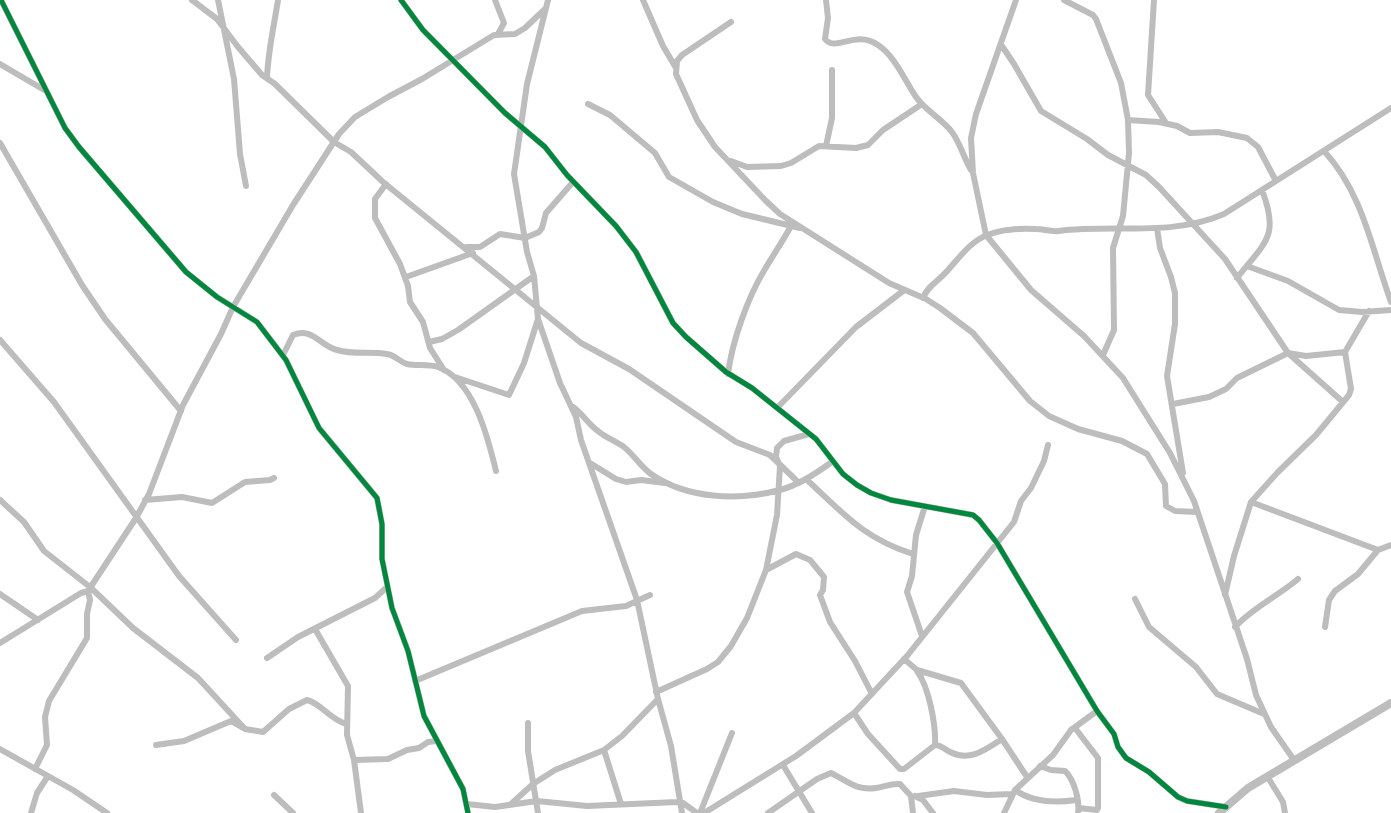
<!DOCTYPE html>
<html>
<head>
<meta charset="utf-8">
<style>
  body { margin:0 }
  canvas { display:block; background:#fff }
</style>
</head>
<body>
<canvas width="1391" height="813"></canvas>
<script>
const ctx = document.querySelector('canvas').getContext('2d');
ctx.lineJoin = 'round';
function strokePath(path, color, width, dash) { ctx.strokeStyle = color; ctx.lineWidth = width; ctx.lineCap = dash ? 'butt' : 'round'; ctx.setLineDash(dash || []); ctx.stroke(path); }
strokePath(new Path2D(`
  M1,0L65,128L79,147L186,272L217,297L257,322L286,360L319,428L377,498L382,524V559L392,608L408,651L424,716L463,789L468,813
  M192,0L217,19L238,47L262,75L275,84L334,142L351,152L383,182L581,343L629,369L736,442L770,455L799,483
  M218,0L234,79L240,154L246,186
  M401,0L423,30L505,113L545,147L567,175L616,226L636,252L673,323L686,337L726,372L752,388L816,439L843,474L857,485L871,493L891,500L973,515L979,520L997,543L1097,711L1114,734L1118,747L1126,758L1149,772L1178,797L1187,801L1226,807
  M495,0L504,23L498,34
  M548,0L527,84L514,174L527,252L534,276L538,319L560,383L576,417L581,440L637,600L658,699L671,746L682,813
  M643,0L663,46L676,68
  M826,0L828,18L825,39C836,53 855,29 878,45C895,56 905,81 916,97C926,111 942,119 952,132C960,143 964,158 971,170
  M1016,0L976,114L971,138L973,173L986,235L1031,290L1084,336L1123,378L1170,453L1194,501L1247,659L1256,695L1271,727L1294,760
  M1064,0L1093,15L1096,19L1121,83L1128,120L1129,153L1123,216L1113,248L1114,330L1103,355
  M1154,0L1148,95L1166,123
  M731,22L682,55L677,61L676,74L697,120L715,147L765,200L780,214L889,283L926,299L940,308L973,333L1030,401L1049,416L1078,429L1122,441L1147,454L1165,484L1166,506L1175,511L1197,512
  M1002,46L1014,64L1041,111L1087,139L1108,155L1146,175L1159,187L1225,259L1288,353L1343,402
  M0,64L46,91
  M267,78C268,51 274,26 278,0
  M588,104L610,115L655,153L669,177L713,202L742,214L800,228
  M1128,120L1159,122L1177,126L1190,133L1218,132L1247,138L1258,147L1276,181
  M0,143L82,285L105,319L181,411
  M826,146L832,118V70
  M1324,151C1363,193 1372,250 1391,302
  M731,161L747,167L781,166L791,163L819,146L856,148L868,145L883,130L922,104
  M386,184L375,199V218L400,264L408,286L410,302L423,322L430,348L444,370
  M1157,228L1160,248L1171,277L1175,293V324L1167,376L1183,473
  M466,247H480L500,234L525,238L539,232L542,228L546,213L573,182
  M1247,266L1288,281L1339,310L1362,312L1391,310
  M406,277L473,253
  M1237,278C1265,242 1280,237 1262,190
  M923,298C928,285 939,281 948,270C960,257 970,242 987,235C1002,229 1020,228 1036,229C1043,229 1051,232 1059,231C1113,224 1171,237 1224,214L1391,108
  M0,340L54,402L179,576L236,640
  M429,342L442,339L458,330L534,276
  M283,355L293,335C313,327 320,346 337,350C354,355 371,351 387,354C395,355 400,362 407,364C417,366 428,364 438,367C474,380 488,438 496,471
  M728,374C732,341 748,297 765,269C773,255 783,241 791,226
  M455,377L509,395L524,363L538,319
  M1173,404L1209,397L1226,389L1237,378L1288,353L1306,356L1345,352
  M573,407C583,414 588,424 598,431C606,438 616,441 624,447C634,455 640,466 651,474C687,499 738,501 780,490C799,485 817,473 833,461
  M777,408L856,327L903,291
  M590,463L616,479L626,482L641,480L665,483
  M806,479C843,513 863,538 913,554
  M0,500L24,522L44,551L90,587L133,628L198,678L245,729
  M145,500L182,497L212,503L245,482L270,480L274,478
  M1251,502L1378,550L1391,545
  M766,570L796,554L810,560L824,577L823,590L820,595L830,622L855,661L872,694
  M0,594L38,620
  M1225,595L1234,556L1251,502L1278,472L1316,435L1349,395L1351,389L1345,352L1369,311
  M1135,599L1149,627L1196,667L1217,694L1264,714
  M1235,627C1252,608 1278,596 1298,579
  M1325,627L1329,600L1335,591L1358,574L1378,550
  M315,629L348,686L347,735L354,760L361,813
  M922,636L907,592L912,576L916,535L925,506
  M0,643L81,593L88,591L136,518L149,494L183,405L221,334L233,307L293,205L339,134L355,117L388,97L422,79L494,35L515,34L525,28L545,9
  M267,658L298,637L375,598L387,587
  M904,659L917,670L961,683L1002,739
  M917,671C929,687 936,725 935,745
  M415,681L582,611L626,606L650,595
  M656,692L707,669L718,662L731,646L747,618L766,570L777,515L780,466L776,457L777,448L784,441L809,434
  M854,713L868,734L900,769H904L935,745
  M528,723V751L538,813
  M1075,728L1098,758V808L1097,810L1079,808
  M156,745L184,741L231,721L245,729L263,732L289,709L307,700C322,704 328,718 346,724
  M935,745C941,745 944,749 950,752C970,762 985,750 1002,739L1027,777
  M0,749L73,790L107,813
  M604,750L621,804
  M354,760L388,759L407,750L419,748L428,742L436,741
  M783,765L812,813
  M1040,766L1051,770L1065,771C1074,779 1080,801 1078,813
  M35,769L47,745L45,717L49,701L87,638V614L90,600L88,591
  M1267,776L1283,802L1285,813
  M1015,790C1033,803 1055,803 1076,800
  M274,795L293,813
  M915,796L923,800L933,813
  M918,796L954,791L987,795L1012,794
  M467,804L495,807L537,801L587,806L677,802L683,803L697,813
  M511,804L533,784L555,770L604,750L622,736L658,699
  M31,813L37,793L48,776
  M700,813L732,733
  M704,813L796,756L854,713L907,656L1014,522L1021,501L1031,488L1044,461L1048,445
  M768,813L817,779L831,773C847,781 857,791 876,788C884,787 891,783 900,784L911,796L913,813
  M1004,813L1015,790L1053,755L1071,730L1097,711`), '#bdbdbd', 6);
strokePath(new Path2D(`
  M1219,813L1248,788L1391,703`), '#bdbdbd', 8);
strokePath(new Path2D(`
  M1,0L65,128L79,147L186,272L217,297L257,322L286,360L319,428L377,498L382,524V559L392,608L408,651L424,716L463,789L468,813
  M401,0L423,30L505,113L545,147L567,175L616,226L636,252L673,323L686,337L726,372L752,388L816,439L843,474L857,485L871,493L891,500L973,515L979,520L997,543L1097,711L1114,734L1118,747L1126,758L1149,772L1178,797L1187,801L1226,807`), '#00873e', 5);
</script>
</body>
</html>
